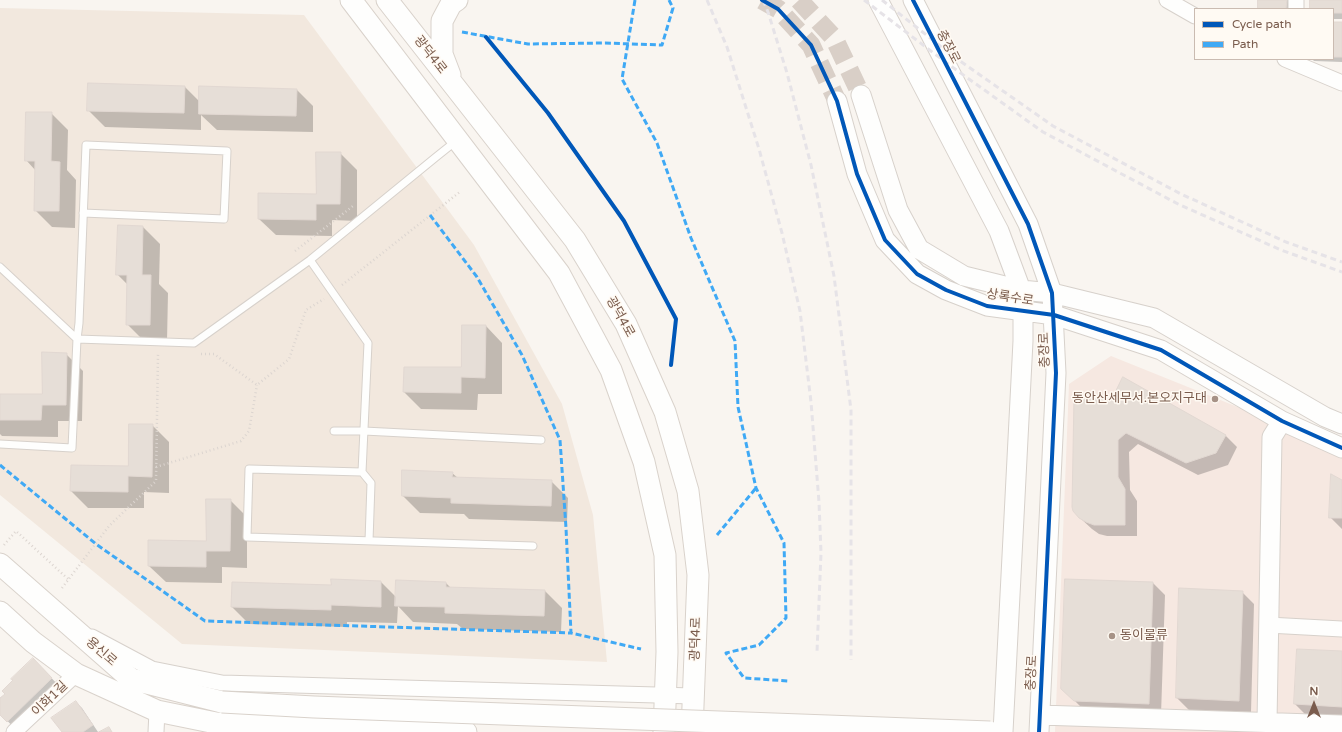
<!DOCTYPE html>
<html>
<head>
<meta charset="utf-8">
<style>
  body { margin:0 }
  #map { position:relative; width:1342px; height:732px; overflow:hidden; background:#f9f5f0; font-family:"Varela Round",sans-serif }
  canvas { display:block }
  .legend { position:absolute; left:1194px; top:8px; width:140px; height:52px; box-sizing:border-box; background:#fffaf3; border:1px solid #cabbb1; margin:0; padding:5px 7px; list-style:none; font-size:12px; color:#7a5c4d }
  .legend li { display:flex; align-items:center; gap:8px; height:20px }
  .legend b { width:20px; border:1px solid #cabbb1 }
  .north { position:absolute; left:1294px; top:684px; width:40px; height:40px; -webkit-text-stroke:3px #fffaf3; paint-order:stroke; rotate:0deg; font-size:11px; font-weight:700; line-height:16px; text-align:center; color:#7a5c4d }
  .north::after { content:''; display:block; margin:auto; width:14px; height:18px; background:#7a5c4d; clip-path:polygon(50% 0,100% 100%,50% 72%,0 100%) }
</style>
</head>
<body>
<div id="map">
<canvas width="1342" height="732"></canvas>
<ul class="legend">
<li><b style="height:5px;background:#0057b8"></b>Cycle path</li>
<li><b style="height:5px;background:#3fa9f5"></b>Path</li>
</ul>
<div class="north">N</div>
</div>
<script>
const ctx = document.querySelector('canvas').getContext('2d');
ctx.lineJoin = 'round';
function paint(path, color) { ctx.fillStyle = color; ctx.fill(path, 'evenodd'); }
function strokePath(path, color, width, dash) { ctx.strokeStyle = color; ctx.lineWidth = width; ctx.lineCap = dash ? 'butt' : 'round'; ctx.setLineDash(dash || []); ctx.stroke(path); }
function drawText(font, color, halo, rows, align = 'center') {
  ctx.font = font + ' "Varela Round","Noto Sans KR",sans-serif'; ctx.lineWidth = 3; ctx.setLineDash([]); ctx.textBaseline = 'middle'; ctx.strokeStyle = halo; ctx.fillStyle = color; for (const [text, x, y, turn = 0] of rows) {
    ctx.save(); ctx.translate(x, y); ctx.rotate((+turn || 0) * Math.PI / 180); ctx.textAlign = isNaN(turn) ? turn : align; if (halo) ctx.strokeText(text, 0, 0); ctx.fillText(text, 0, 0); ctx.restore();
  }
}
paint(new Path2D(`
  M0,8L304,15L474,245L562,404L593,515L607,662L182,644L0,495Z`), '#f2e8de');
paint(new Path2D(`
  M1111,356L1342,449V732H1055L1069,384Z`), '#f6e8e1');
paint(new Path2D(`
  M1259,0H1292V9H1259Z
  M1311,0H1342V19H1333V9H1311Z
  M1333,23H1342V62L1314,61L1312,59H1333Z
  M185,87L200,102L297,90L313,106V132L217,130L201,115V130L105,127L88,110Z
  M51,113L68,130L67,170L76,180L75,228L52,227L35,210L36,171L26,160Z
  M340,153L357,170V221L332,220V236L276,235L259,219L317,195Z
  M119,226L143,227L160,244L159,284L168,293L167,341H144L127,324L128,285L117,274Z
  M486,326L502,343V394H478L477,410L421,409L404,392L462,368Z
  M66,354L83,371L82,421H58V437L2,436L0,434V395H43Z
  M1075,399L1225,435L1237,447L1228,465L1198,475L1138,444L1129,452L1130,490L1137,501V536H1107L1099,534L1092,529L1079,517Z
  M152,425L169,442V493L144,492V508H88L71,491L129,467Z
  M452,473L458,478L551,481L568,498L567,522L469,519L464,514L420,513L403,496Z
  M1342,481V529L1330,517Z
  M230,500L247,517V568L222,567V583L166,582L149,566L207,542Z
  M381,582L397,598L446,583L451,588L545,591L562,608L561,632L463,629L457,624L413,622L398,606L397,623L347,622V627L249,624L232,607L332,586Z
  M1153,583L1165,595L1161,715L1087,713L1075,701Z
  M1180,589L1242,592L1254,604L1251,712L1189,710L1177,698Z
  M1342,652V718L1307,716L1295,704Z
  M42,668L61,688L16,730L0,713V700Z
  M76,702L82,708L98,732H63Z`), '#0003');
const building = new Path2D(`
  M1258,0H1287L1286,9H1258Z
  M1310,0H1342V13H1333V9H1310Z
  M1333,22H1342V57H1333Z
  M88,83L185,86L184,113L87,111Z
  M199,86L297,89L296,116L199,114Z
  M26,112H52L51,161L60,162L59,211H34L35,161H25Z
  M316,152H341L340,204H316V220L258,219V193L316,194Z
  M118,225L143,226L142,275H151L150,325H126L127,275H116Z
  M462,325H486L485,378L461,377V393L403,392L404,367H461Z
  M42,352L67,353L66,405H42L41,420H0V394H42Z
  M1123,377L1226,435L1216,453L1186,463L1126,433L1118,440V477L1125,489V525H1094L1086,522L1079,518L1073,511L1072,507L1074,398H1112Z
  M129,424H153L152,477L128,476V492L70,491L71,465L128,466Z
  M402,470L453,472L452,477L552,480L551,506L451,503V498L402,496Z
  M1331,474L1342,480V518H1329Z
  M206,499H231L230,551H206V567L148,566V540L206,541Z
  M331,579L381,581V607L331,605V610L231,607L232,582L331,585Z
  M1065,579L1153,582L1149,704L1074,701L1061,689Z
  M396,580L446,582V587L545,590L544,616L445,613V607L395,606Z
  M1179,588L1243,591L1239,701L1176,698Z
  M1297,649L1342,651V707L1294,704Z
  M33,658L52,678L7,722L0,715V698L5,694L2,691L13,680L11,679Z
  M76,701L93,725L83,732H62L51,718Z
  M109,727L112,732H99Z`);
paint(building, '#e6ded7');
strokePath(building, '#e2d8d2', 1);
strokePath(new Path2D(`
  M762,0L778,9L811,45L837,101
  M799,0L834,38L861,95`), '#d9cfc7', 19, [19, 10]);
const service = new Path2D(`
  M310,260L368,343L362,472L371,483L369,541
  M0,267L77,339L194,343L310,260L436,157L456,141
  M334,431H364L541,440
  M0,444L72,448L77,339L79,323L86,145L227,151L224,219L83,213
  M362,472L249,469L247,537L533,546`);
const minor = new Path2D(`
  M1167,0L1195,16
  M1296,9V0
  M1285,59L1342,83
  M1268,625L1342,629
  M92,637L152,669L222,683L693,696
  M14,732L76,674
  M156,732L157,711`);
const tertiary = new Path2D(`
  M878,0L999,231L1021,290L1023,310V341L1003,732
  M913,0L1028,224L1052,293L1056,373L1039,732
  M861,95L898,210L919,249L964,276L1021,290L1052,293L1154,318L1325,417L1342,424
  M837,101L857,174L885,240L917,274L946,290L987,306L1054,315L1161,350L1282,421L1342,448
  M1040,715L1342,725
  M1267,722L1272,437L1282,421`);
const secondary = new Path2D(`
  M351,0L559,273L611,370L644,462L665,555L667,652L664,732
  M387,0L575,240L626,324L665,412L688,491L698,575L692,732
  M450,75L442,54V21L451,4L457,0
  M0,564L131,679L222,702
  M0,612L33,642L76,674L157,711L216,723L466,732`);
strokePath(service, '#d7d1cb', 9);
strokePath(minor, '#d7d1cb', 17);
strokePath(tertiary, '#d7d1cb', 21);
strokePath(secondary, '#d9d2cb', 23);
strokePath(new Path2D(`
  M295,251L353,206
  M342,285L461,191
  M201,354H214L257,385L289,359L306,310L324,299
  M156,467L241,441L249,431L257,385
  M4,545L16,531L69,580
  M62,588L109,526L156,481L158,353`), '#dcd5d0', 2.5, [1, 3]);
strokePath(service, '#fefefd', 7);
strokePath(minor, '#fefefd', 15);
strokePath(tertiary, '#fefefd', 19);
strokePath(secondary, '#fefefd', 21);
strokePath(new Path2D(`
  M707,0L727,47L759,149L782,233L800,311L811,402L819,502L821,553L817,652
  M763,0L768,12L787,73L811,165L834,276L851,410V660
  M864,0L948,64L1043,132L1178,204L1281,250L1342,272
  M882,0L953,56L1053,126L1181,194L1286,242L1342,262`), '#e6e3e7', 3, [6, 4]);
const secondaryBridge = new Path2D(`
  M222,702L314,707L990,732`);
strokePath(secondaryBridge, '#d9d2cb', 23, []);
strokePath(secondaryBridge, '#fefefd', 21);
strokePath(new Path2D(`
  M635,0L622,79L657,143L691,238L735,341L738,407L756,488L784,543L786,618L759,645L726,653L744,678L788,681
  M462,32L528,44L605,43L662,45L673,8L669,0
  M430,215L477,277L522,355L560,440L566,528L571,633L641,649
  M0,465L96,544L205,621L571,633
  M717,535L756,488`), '#3fa9f5', 3, [6, 3]);
strokePath(new Path2D(`
  M762,0L778,9L811,45L837,101L857,174L885,240L917,274L946,290L987,306L1054,315L1161,350L1282,421L1342,448
  M913,0L1028,224L1052,293L1056,373L1039,732
  M486,37L548,113L624,221L676,319L671,365`), '#0057b8', 4);
for (const [x, y, r, color] of [
  [1215,399,4,"#a69286"],
  [1112,636,4,"#a69286"]
]) { const dot = new Path2D(); dot.arc(x, y, r, 0, 2 * Math.PI); ctx.fillStyle = color; ctx.fill(dot); strokePath(dot, '#fffaf3', 1.5); }
drawText('13px', '#7a5c4d', '#fffaf3', [
  ["충장로",948,47,63],
  ["광덕4로",430,55,52],
  ["상록수로",1010,298,9],
  ["광덕4로",620,317,61],
  ["충장로",1045,350,-92],
  ["광덕4로",696,639,-88],
  ["용신로",101,652,41],
  ["충장로",1032,673,-87],
  ["이화1길",50,699,-44]
]);
drawText('13px', '#7a5c4d', '#fffaf3', [
  ["동안산세무서.본오지구대",1207,399],
  ["동이물류",1120,636,"left"]
], 'right');
</script>
</body>
</html>
